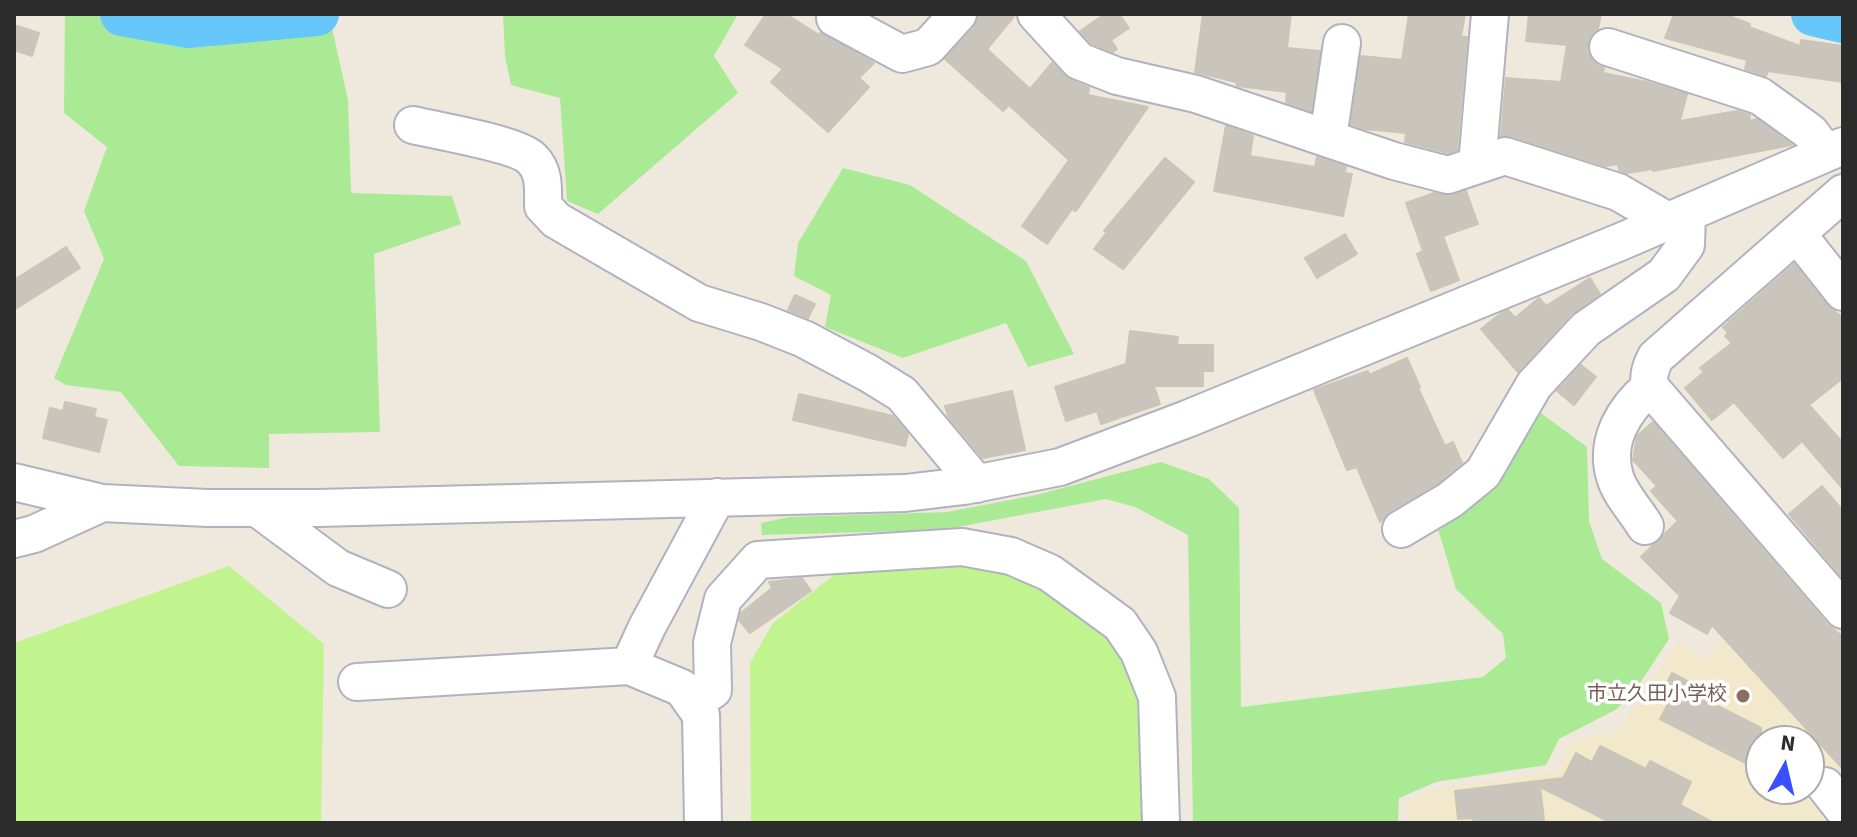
<!DOCTYPE html>
<html>
<head>
<meta charset="utf-8">
<style>
  body { margin:0 }
  #map { position:relative; width:1857px; height:837px; overflow:hidden; background:#efe9dd; font-family:"Source Sans 3",sans-serif }
  canvas { display:block }
  .frame { position:absolute; inset:0; border:16px solid #2c2c2c; pointer-events:none }
  .north { position:absolute; left:1745px; top:725px; width:80px; height:80px; box-sizing:border-box; background:#fff; border:2px solid #ababab; border-radius:50%; rotate:8deg; font-size:22px; font-weight:700; line-height:32px; text-align:center; color:#2c2c2c }
  .north::after { content:''; display:block; margin:auto; width:28px; height:36px; background:#3a4fff; clip-path:polygon(50% 0,100% 100%,50% 72%,0 100%) }
</style>
</head>
<body>
<div id="map">
<canvas width="1857" height="837"></canvas>
<div class="frame"></div>
<div class="north">N</div>
</div>
<script>
const ctx = document.querySelector('canvas').getContext('2d');
ctx.lineJoin = 'round';
function paint(path, color) { ctx.fillStyle = color; ctx.fill(path, 'evenodd'); }
function strokePath(path, color, width, dash) { ctx.strokeStyle = color; ctx.lineWidth = width; ctx.lineCap = dash ? 'butt' : 'round'; ctx.setLineDash(dash || []); ctx.stroke(path); }
function drawText(font, color, halo, rows, align = 'center') {
  ctx.font = font + ' "Source Sans 3","Noto Sans JP",sans-serif'; ctx.lineWidth = 7; ctx.setLineDash([]); ctx.textBaseline = 'middle'; ctx.strokeStyle = halo; ctx.fillStyle = color; for (const [text, x, y, turn = 0] of rows) {
    ctx.save(); ctx.translate(x, y); ctx.rotate((+turn || 0) * Math.PI / 180); ctx.textAlign = isNaN(turn) ? turn : align; if (halo) ctx.strokeText(text, 0, 0); ctx.fillText(text, 0, 0); ctx.restore();
  }
}
paint(new Path2D(`
  M1795,575L1843,625V823H1408L1407,802L1433,789L1556,772L1570,742L1619,731L1678,642L1704,659ZM1761,741H1809V789H1761Z`), '#f2e8cb');
paint(new Path2D(`
  M65,14H329L348,100L351,193L452,196L461,224L374,254L380,432L269,434V468L179,466L121,392L66,385L54,378L104,259L84,211L107,147L64,113Z
  M503,14H738L714,56L738,93L598,214L567,201L560,98L511,85L505,56Z
  M843,168L910,185L1026,261L1074,354L1028,367L1006,323L903,358L825,327L831,295L794,276L798,243Z
  M1541,413L1587,447L1589,521L1602,559L1661,603L1669,639L1638,686L1617,709L1559,739L1546,765L1436,782L1399,798L1398,823H1193L1188,535L1135,507L1106,499L942,530L762,535L761,523L789,517L947,512L1036,495L1161,462L1209,479L1239,508L1241,707L1483,677L1506,658L1503,634L1456,589L1438,529L1473,500Z`), '#abea94');
paint(new Path2D(`
  M982,558L1026,570L1116,639L1146,709L1149,823H751L750,663L773,623L844,567Z
  M229,566L324,644L321,823H14V643Z`), '#c1f38f');
strokePath(new Path2D(`
  M122,14L188,26L317,14
  M1813,14L1843,21`), '#66c7fa', 44);
const building = new Path2D(`
  M766,14H786L819,35L821,32L874,63L859,78L869,87L828,132L771,82L783,69L745,45Z
  M978,14H1016L987,49L1030,89L1052,63L1071,80L1089,88L1088,95L1148,107L1076,211L1072,209L1047,244L1022,226L1069,160L1009,105L1003,111L945,59L974,28Z
  M1105,14H1119L1129,28L1111,40L1117,49L1113,52L1091,43L1080,31Z
  M1203,14H1291L1287,48L1320,51L1311,111L1286,102L1287,92L1237,86L1236,82L1195,72Z
  M1409,14H1465L1461,37H1467L1457,150L1447,153L1405,142L1406,133L1365,129L1351,124L1361,56L1402,60Z
  M1529,14H1601L1598,29L1588,40L1587,51L1593,62L1604,68L1603,73L1647,82L1687,94L1680,121L1737,111L1750,115L1749,121L1757,119L1792,145L1653,171L1652,169L1627,173L1619,170L1618,164L1606,166L1511,136H1501L1506,78L1561,82L1567,45L1526,41Z
  M1674,14H1724L1750,24L1749,27L1800,46L1801,40L1843,46V82L1768,71L1766,76L1745,69L1747,60L1665,38Z
  M14,25L39,33L32,56L14,50Z
  M1226,126L1253,136L1250,156L1315,167L1317,157L1346,167L1345,173L1352,174L1343,216L1214,191Z
  M1165,158L1194,182L1123,269L1094,249L1107,232L1104,231Z
  M1466,191L1478,224L1443,236L1459,280L1431,291L1417,254L1423,251L1406,203L1434,193L1454,195Z
  M1345,234L1357,254L1317,278L1305,258Z
  M66,247L80,268L14,310V280Z
  M1794,264L1827,305L1843,318V378L1809,405L1843,443V489L1802,441L1783,458L1734,402L1712,420L1685,388L1704,372L1700,368L1732,343L1725,336L1728,333L1723,327Z
  M1590,278L1600,294L1571,314L1518,372L1481,329L1500,314L1508,310L1515,318L1539,298L1546,306Z
  M795,295L815,304L808,318L788,310Z
  M1130,331L1178,337L1177,345H1213V371H1203V386H1154L1160,404L1101,424L1097,411L1066,421L1055,387L1126,364Z
  M1407,358L1420,387L1418,388L1445,446L1453,442L1462,463L1438,483L1390,511L1380,522L1357,467L1347,470L1314,390L1368,371L1369,375Z
  M1581,365L1596,377L1574,405L1557,391Z
  M1012,391L1025,450L983,458L948,416L945,406Z
  M799,394L893,416L908,434L905,446L793,420Z
  M65,402L96,409L94,417L107,420L99,452L43,438L50,408L63,411Z
  M1653,422L1827,624L1843,637V769L1712,625L1707,634L1670,613L1680,596L1641,557L1678,521L1651,491L1657,486L1633,460L1637,436Z
  M1822,486L1843,511V578L1789,514Z
  M802,578L811,591L750,633L739,620L741,613L772,588L769,582Z
  M1672,673L1708,692L1704,699L1761,728V771L1660,719L1668,704L1659,699Z
  M1600,746L1646,769L1650,761L1691,782L1680,805L1714,823H1612L1540,787L1544,820L1517,823H1474L1473,818L1458,819L1455,791L1563,778L1576,753L1592,762Z`);
paint(building, '#cac5bc');
strokePath(building, '#cbc5b6', 2);
const minor = new Path2D(`
  M1036,14L1079,61L1117,76L1196,94L1394,161L1448,175L1505,156L1618,192L1668,221
  M835,18L902,54L928,47L958,14
  M1608,47L1760,96L1810,132L1826,153
  M413,125C437,131 518,144 532,159C545,172 543,189 543,206L556,220L699,303L761,322L804,339L868,373L902,394L977,484
  M1328,138L1342,43
  M1477,165L1490,14
  M1843,193L1656,357C1650,368 1648,376 1650,387L1843,610
  M1798,235L1843,292
  M14,482L102,503L208,508H318L905,493L964,486L1060,467L1187,419L1620,242L1843,146
  M257,508L338,568L388,589
  M1645,526C1636,511 1620,494 1615,477C1604,441 1624,409 1650,387
  M1401,529L1450,500L1483,473L1534,385L1586,329L1664,275L1686,245L1687,213
  M14,539L34,534L102,503
  M629,666L682,688L701,715L703,823
  M357,682L629,666L647,627L717,497
  M693,703L713,690L712,643L723,599L758,560L962,547L1011,556L1050,573L1120,624L1139,652L1157,697L1161,823
  M1825,786L1843,809`);
strokePath(minor, '#b1b2c1', 40);
strokePath(minor, '#fff', 36);
for (const [x, y, r, color] of [
  [1743,696,8,"#8d6e63"]
]) { const dot = new Path2D(); dot.arc(x, y, r, 0, 2 * Math.PI); ctx.fillStyle = color; ctx.fill(dot); strokePath(dot, '#fff', 3); }
drawText('20px', '#785e54', '#fff', [
  ["市立久田小学校",1727,696]
], 'right');
</script>
</body>
</html>
